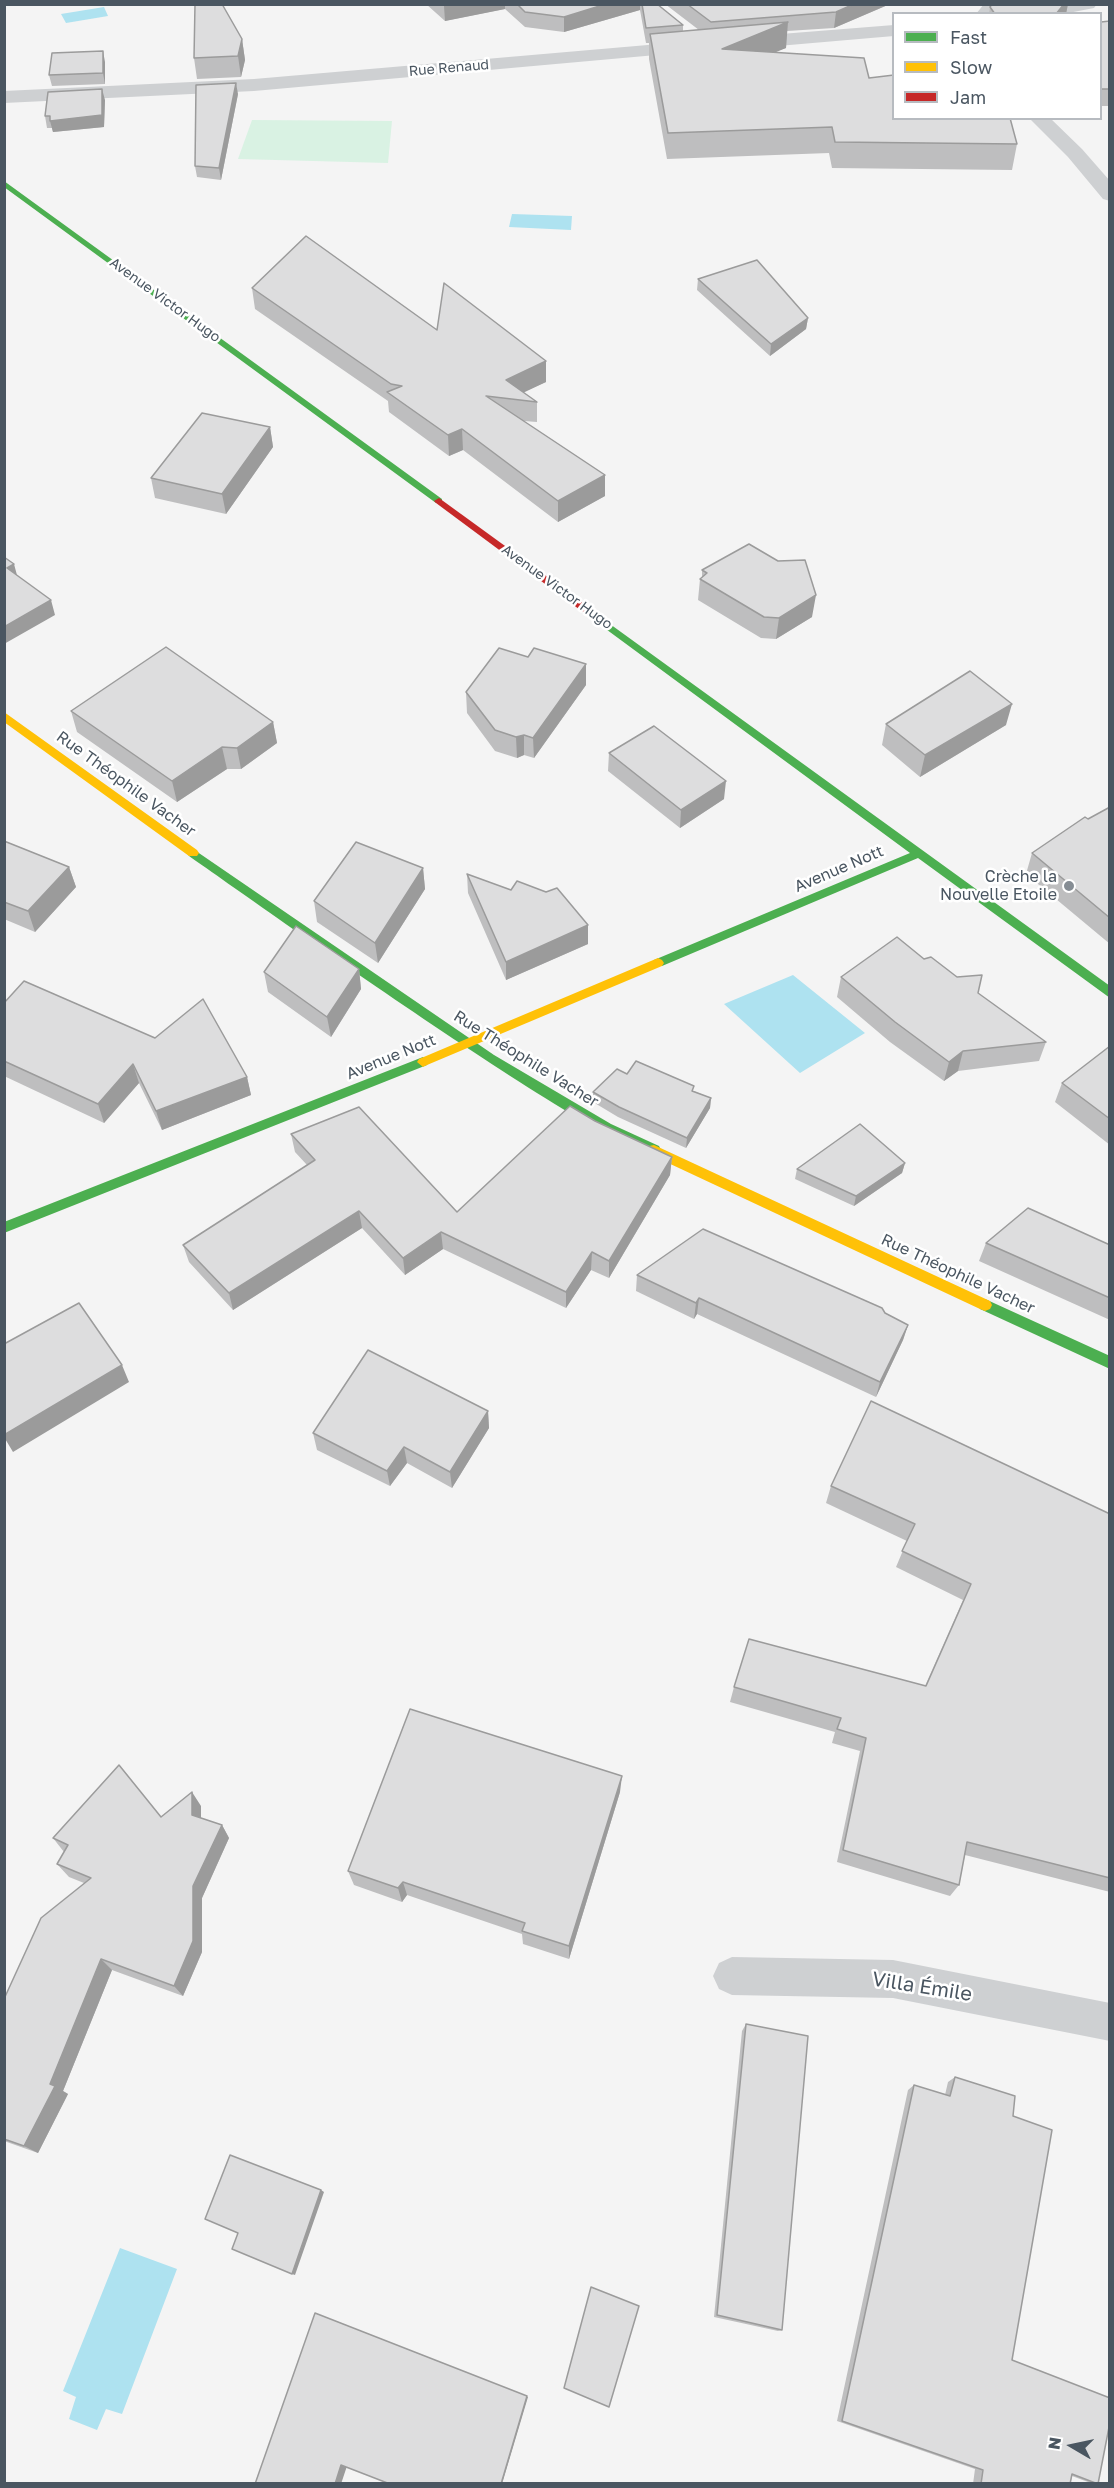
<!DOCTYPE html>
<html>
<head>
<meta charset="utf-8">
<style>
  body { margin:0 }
  #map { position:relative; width:1114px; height:2488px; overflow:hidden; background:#f4f4f4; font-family:"Golos Text",sans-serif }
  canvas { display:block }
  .frame { position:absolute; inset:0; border:6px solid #4a5661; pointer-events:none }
  .legend { position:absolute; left:892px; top:12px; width:210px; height:108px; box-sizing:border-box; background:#fff; border:2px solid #b7bbc0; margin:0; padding:8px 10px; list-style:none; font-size:18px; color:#4a5661 }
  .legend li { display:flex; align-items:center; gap:12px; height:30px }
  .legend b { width:30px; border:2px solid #b7bbc0 }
  .north { position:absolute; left:1042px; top:2416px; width:60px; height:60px; -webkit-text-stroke:4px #fff; paint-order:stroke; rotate:279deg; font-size:16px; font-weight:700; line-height:24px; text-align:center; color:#4a5661 }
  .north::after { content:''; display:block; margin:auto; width:21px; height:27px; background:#4a5661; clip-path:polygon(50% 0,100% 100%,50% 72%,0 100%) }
</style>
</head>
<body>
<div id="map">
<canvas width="1114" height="2488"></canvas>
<div class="frame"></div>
<ul class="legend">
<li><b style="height:8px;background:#4caf50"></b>Fast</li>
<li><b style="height:8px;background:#ffc107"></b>Slow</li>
<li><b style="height:8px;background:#c62828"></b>Jam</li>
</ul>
<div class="north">N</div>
</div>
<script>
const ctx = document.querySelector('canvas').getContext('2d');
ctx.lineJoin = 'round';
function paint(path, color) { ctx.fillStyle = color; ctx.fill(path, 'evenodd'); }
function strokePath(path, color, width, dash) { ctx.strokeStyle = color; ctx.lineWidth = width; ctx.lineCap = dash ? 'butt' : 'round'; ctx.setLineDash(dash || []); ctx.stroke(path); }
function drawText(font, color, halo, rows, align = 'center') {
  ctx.font = font + ' "Golos Text",sans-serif'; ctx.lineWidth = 5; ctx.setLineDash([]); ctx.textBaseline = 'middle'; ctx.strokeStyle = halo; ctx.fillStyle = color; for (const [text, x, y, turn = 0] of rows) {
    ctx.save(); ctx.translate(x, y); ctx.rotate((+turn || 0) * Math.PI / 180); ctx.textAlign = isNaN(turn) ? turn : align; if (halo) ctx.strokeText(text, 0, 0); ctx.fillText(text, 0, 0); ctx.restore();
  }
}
paint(new Path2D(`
  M252,120L392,121L388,163L238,159Z`), '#d9f2e3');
paint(new Path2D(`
  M104,7L108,16L66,23L61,14Z
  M512,214L572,216L571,230L509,227Z
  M793,975L865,1033L800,1073L724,1004Z
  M120,2248L177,2269L122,2414L106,2409L97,2430L69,2419L76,2397L63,2391Z`), '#aee2f0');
paint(new Path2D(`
  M732,1957L893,1960L1110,2003V2041L893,1998L732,1995L719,1989L713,1976L719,1963Z`), '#ced0d2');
paint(new Path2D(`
  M984,4H1003L995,14H976Z
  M1050,4H1097L1094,8L1063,14H1016L1019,10Z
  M894,25V36L743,49L736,47L734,43L736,39L743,37Z
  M694,41L701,43L703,47L701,51L254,91L4,103V91L254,79Z
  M1029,118H1050L1082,149L1110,181V201L1103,199L1068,157Z`), '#ced0d2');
paint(new Path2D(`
  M4,181L442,499V503H436L4,187Z
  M603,619L1110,986V998L918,858L662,966H654L652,963L654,960L910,853L599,624L598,622Z
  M193,849L494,1055L611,1124L659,1146L661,1150L659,1154C623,1166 244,894 189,856L187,853L189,850Z
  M423,1057L429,1062L427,1065L4,1233V1222Z
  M985,1299L1110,1356V1369L980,1309L978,1305L980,1301Z`), '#4caf50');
paint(new Path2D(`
  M4,712L197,850L199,853L197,856H189L4,722Z
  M658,958L662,960L664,963L662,966L427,1065L423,1067L417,1062L419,1059Z
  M654,1145L990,1301L992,1305L990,1309L985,1311L980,1309L649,1154L647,1150L649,1146Z`), '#ffc107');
paint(new Path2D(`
  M439,498L607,620V624H599L436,503L434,501Z`), '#c62828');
paint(new Path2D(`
  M426,4H657L683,25V31L699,30L665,4H890L834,28L787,31L786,48L774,52L869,78L1017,144L1012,170L832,168L829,153L667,159L649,59V43H646L640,10L564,32L525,27L505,9L445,21Z
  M992,4H1068L1066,14H989L990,7Z
  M1110,21V106H1101V22Z
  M242,39L245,60L241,77L197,79L194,58Z
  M105,62V84L52,86L49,75Z
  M238,94L221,180L197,177L195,166Z
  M105,100L104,127L53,132L52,128H47L45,116Z
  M698,279L808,318L806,329L770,356L697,290Z
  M252,288L437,330L546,361V382L523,392L537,402V422L524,421L605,475V496L558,522L463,450L449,456L389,412L388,401L255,309Z
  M270,427L273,447L226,514L155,498L151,478Z
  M778,561L812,617L776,639L761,638L698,600L700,579L702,577V570Z
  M586,685L534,758L524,755L517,758L495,751L467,713L466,692Z
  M71,711L273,722L277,743L241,769H227L177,802L77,732Z
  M886,724L1006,725L920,777L882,745Z
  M609,753L724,799L680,828L608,771Z
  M1110,807V944L1026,874L1032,853L1088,819Z
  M4,841L69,867L76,887L35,932L4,919Z
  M423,868L425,889L378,963L317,922L314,901Z
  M467,874L588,944L506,980L468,893Z
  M924,959L978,993L1046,1042L1039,1061L958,1071L944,1081L890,1042L837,997L841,977Z
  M359,969L361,989L331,1037L268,992L264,972Z
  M4,1003L155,1038L247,1077L251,1095L162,1130L139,1083L104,1123L4,1076Z
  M1110,1046V1145L1055,1102L1062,1083Z
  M627,1074L694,1091L711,1098L710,1108L686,1148L618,1117L593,1102V1092Z
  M595,1121L672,1157L670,1175L609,1278L591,1270L566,1308L443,1249L405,1275L362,1228L233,1310L189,1262L183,1245L307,1165L295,1152L291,1134L457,1212Z
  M905,1163L902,1173L854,1206L795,1179L797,1169Z
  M986,1243L1110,1245V1320L979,1261Z
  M637,1275L885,1313L908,1325L903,1340L876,1397L697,1314L694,1319L636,1291Z
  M488,1411L489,1428L452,1488L407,1463L390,1486L317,1450L313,1433Z
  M831,1486L1110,1514V1892L965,1855L959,1885L950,1896L837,1862L860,1751L832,1743L835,1732L730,1702L734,1687L925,1686L963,1600L896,1567L907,1541L826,1503Z
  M620,1792L569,1959L523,1944L522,1934L407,1895L402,1902L354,1885L348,1871Z
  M201,1806V1818L222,1825L229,1838L202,1898V1952L183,1996L112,1970L63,2091L68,2094L38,2153L4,2141V1999L84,1883L69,1877L57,1864L64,1852L53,1838L161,1817Z
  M746,2024L782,2330L778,2331L714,2317L742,2031Z
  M955,2077L1013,2116L1012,2360L1098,2484L1088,2482L1072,2476L1070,2484H973L975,2469L837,2421L908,2090L914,2085L945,2095L948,2082Z`), '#bebebf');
paint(new Path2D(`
  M450,4H505V9L445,21L444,6Z
  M606,4H640V10L564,32V17Z
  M854,4H890L834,28L836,12Z
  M1064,4H1068L1066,14H1056Z
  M788,22L786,48L720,75L722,49Z
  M242,39L245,60L241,77L238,56Z
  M103,51L105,62V84L103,73Z
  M236,83L238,94L221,180L219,168Z
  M102,89L105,100L104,127L53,132L50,121Z
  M808,318L806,329L770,356L771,344Z
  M546,361V382L510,399L506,380Z
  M270,427L273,447L226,514L222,494Z
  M462,429L463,450L449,456L448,435Z
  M605,475V496L558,522V501Z
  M14,564L18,579L7,568Z
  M816,595L812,617L776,639L779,618Z
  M51,600L55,615L4,644V627Z
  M586,664V685L534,758L533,738Z
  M1012,704L1006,725L920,777L925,755Z
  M273,722L277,743L241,769L237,748Z
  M524,735V755L517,758L516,737Z
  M222,747L227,769L177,802L172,781Z
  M726,781L724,799L680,828L681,810Z
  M69,867L76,887L35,932L28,911Z
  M423,868L425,889L378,963L375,943Z
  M588,925V944L506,980V962Z
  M359,969L361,989L331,1037L327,1017Z
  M963,1051L958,1071L944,1081L949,1062Z
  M133,1064L139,1083L104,1123L98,1104Z
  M247,1077L251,1095L162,1130L156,1111Z
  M711,1098L710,1108L686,1148L687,1138Z
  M672,1157L670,1175L609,1278V1261Z
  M905,1163L902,1173L854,1206L856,1196Z
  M359,1211L362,1228L233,1310L229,1293Z
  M441,1232L443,1249L405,1275L403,1258Z
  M592,1252L591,1270L566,1308V1292Z
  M699,1298L697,1314L694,1319L696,1303Z
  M908,1325L903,1340L876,1397L880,1382Z
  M122,1365L129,1382L13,1452L4,1437V1435Z
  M488,1411L489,1428L452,1488L450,1472Z
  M404,1447L407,1463L390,1486L387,1471Z
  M622,1776L620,1792L569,1959V1946Z
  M192,1792L201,1806V1828L192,1815Z
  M222,1825L229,1838L202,1898V1952L183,1996L174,1986L193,1886Z
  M403,1882L407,1895L402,1902L398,1888Z
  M101,1959L112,1970L63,2091L68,2094L38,2153L24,2146Z
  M321,2190L324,2192L295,2275L292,2274Z
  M315,2313L528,2397L502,2484H501Z
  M348,2463L341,2484H335L341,2465Z`), '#9b9b9b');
const building = new Path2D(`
  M195,4H222L242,39L238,56L194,58Z
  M517,4H606L564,17L525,12Z
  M642,4H657L683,25L646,28Z
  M687,4H854L836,12L711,22Z
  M992,4H1064L1056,14H995L990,7Z
  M1110,21V89H1101V22Z
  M788,22L722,49L864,58L869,78L894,75V118H1010L1017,144L835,142L832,127L668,133L650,34Z
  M103,51V73L49,75L52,53Z
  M236,83L219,168L195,166L196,85Z
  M102,89V115L50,121V116H45L48,92Z
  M306,236L437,330L444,283L546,361L506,380L537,402L486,396L605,475L558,501L462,429L448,435L387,392L402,386L391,384L252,288Z
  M757,260L808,318L771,344L698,279Z
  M202,413L270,427L222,494L151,478Z
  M749,544L778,561L805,560L816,595L779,618L764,617L700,579L707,573L702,570Z
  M4,557L14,564L7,568L51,600L4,627Z
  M166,647L273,722L237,748L222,747L172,781L71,711Z
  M499,648L528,657L534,648L586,664L533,738L524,735L516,737L495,730L466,692Z
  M970,671L1012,704L925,755L886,724Z
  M654,726L726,781L681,810L609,753Z
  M1110,807V918L1032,853L1085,817L1088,819Z
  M4,841L69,867L28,911L4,902Z
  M356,842L423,868L375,943L314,901Z
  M467,874L511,890L517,881L546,892L557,888L588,925L506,962Z
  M296,926L359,969L327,1017L264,972Z
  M897,937L924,959L931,957L957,977L982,975L978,993L1046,1042L963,1051L949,1062L895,1022L841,977Z
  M24,981L155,1038L203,999L247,1077L156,1111L133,1064L98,1104L4,1061V1003Z
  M1110,1046V1119L1062,1083Z
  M636,1061L694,1086L692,1091L711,1098L687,1138L619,1107L593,1092L617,1069L627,1074Z
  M570,1106L595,1121L672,1157L609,1261L592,1252L566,1292L441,1232L403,1258L359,1211L229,1293L183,1245L315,1160L291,1134L359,1107L457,1212Z
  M860,1124L905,1163L856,1196L797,1169Z
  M1028,1208L1110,1245V1298L986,1243Z
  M703,1229L882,1308L885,1313L908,1325L880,1382L699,1298L696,1303L637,1275Z
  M79,1303L122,1365L4,1435V1344Z
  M368,1350L488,1411L450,1472L404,1447L387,1471L313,1433Z
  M871,1401L1110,1514V1878L967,1842L959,1885L843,1850L866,1738L837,1729L841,1718L734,1687L749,1639L926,1686L971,1584L902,1551L915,1524L831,1486Z
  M410,1709L622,1776L569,1946L522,1931L525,1923L403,1882L398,1888L348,1871Z
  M119,1765L161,1817L192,1792V1815L222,1825L193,1886V1941L174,1986L101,1959L50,2084L55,2086L24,2146L4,2139V1999L41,1918L91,1878L57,1864L68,1845L53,1838Z
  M746,2024L808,2036L782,2330L717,2315Z
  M955,2077L1015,2096L1013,2116L1052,2130L1012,2360L1110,2398V2422L1098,2484L1072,2474L1070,2484H981L983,2470L842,2421L914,2085L950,2096Z
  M230,2155L321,2190L292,2274L232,2249L238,2233L205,2219Z
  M591,2287L639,2306L609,2407L564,2388Z
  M315,2313L527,2396L501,2484H390L341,2465L335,2484H255Z`);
paint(building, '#ddddde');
strokePath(building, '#9b9b9b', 1.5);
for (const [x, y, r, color] of [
  [1069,886,6,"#868d94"]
]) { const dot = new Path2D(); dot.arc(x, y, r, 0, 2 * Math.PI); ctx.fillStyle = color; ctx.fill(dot); strokePath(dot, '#fff', 2); }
drawText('14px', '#4a5661', '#fff', [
  ["Rue Renaud",449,68,-5],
  ["Avenue Victor Hugo",165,300,36],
  ["Avenue Victor Hugo",557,587,36]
]);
drawText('16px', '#4a5661', '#fff', [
  ["Rue Théophile Vacher",126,784,36],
  ["Avenue Nott",839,869,-23],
  ["Avenue Nott",391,1057,-22],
  ["Rue Théophile Vacher",526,1059,32],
  ["Rue Théophile Vacher",958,1274,25]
]);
drawText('16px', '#4a5661', '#fff', [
  ["Crèche la",1057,877],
  ["Nouvelle Etoile",1057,895]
], 'right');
drawText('20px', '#4a5661', '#fff', [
  ["Villa Émile",922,1987,9]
]);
</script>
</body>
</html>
